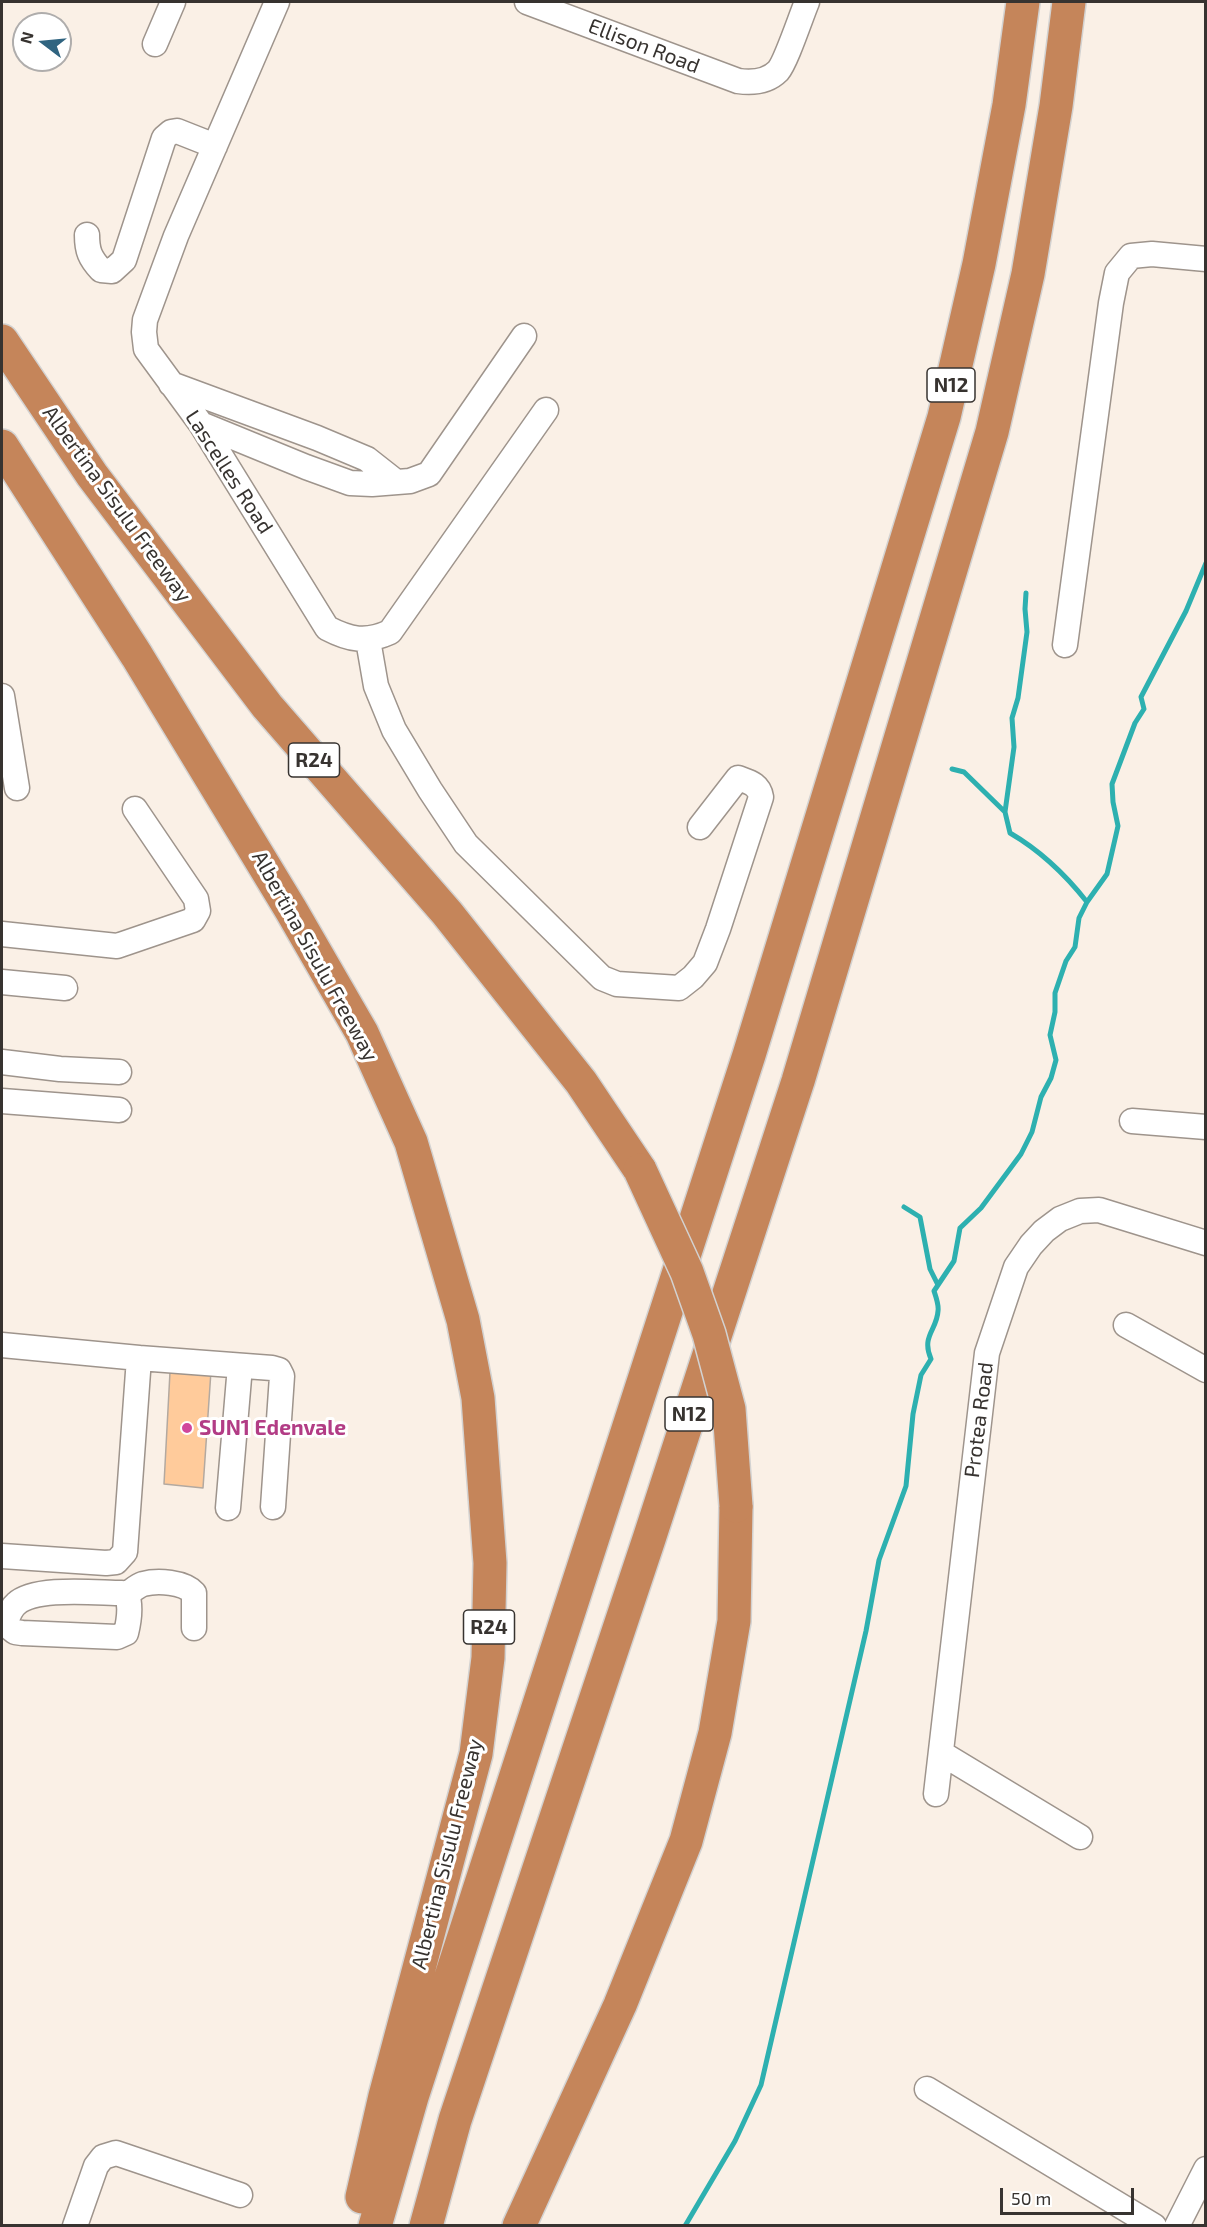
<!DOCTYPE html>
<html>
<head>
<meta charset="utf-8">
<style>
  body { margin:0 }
  #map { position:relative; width:1207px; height:2227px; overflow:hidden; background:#faf0e6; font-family:"Exo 2",sans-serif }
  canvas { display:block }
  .frame { position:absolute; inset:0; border:3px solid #373330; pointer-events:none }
  .north { position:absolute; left:12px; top:12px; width:60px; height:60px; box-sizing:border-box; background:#fff; border:2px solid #afadac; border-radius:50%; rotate:286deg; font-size:16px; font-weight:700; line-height:24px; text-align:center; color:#373330 }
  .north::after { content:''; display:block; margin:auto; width:21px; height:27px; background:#306480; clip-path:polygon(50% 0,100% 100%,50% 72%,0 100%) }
  .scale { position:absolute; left:1000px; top:2188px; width:134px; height:27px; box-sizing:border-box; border:3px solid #373330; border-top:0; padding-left:8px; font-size:18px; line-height:21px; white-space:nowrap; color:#373330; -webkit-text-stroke:4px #fff; paint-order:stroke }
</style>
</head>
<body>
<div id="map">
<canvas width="1207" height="2227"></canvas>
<div class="frame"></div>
<div class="north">N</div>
<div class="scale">50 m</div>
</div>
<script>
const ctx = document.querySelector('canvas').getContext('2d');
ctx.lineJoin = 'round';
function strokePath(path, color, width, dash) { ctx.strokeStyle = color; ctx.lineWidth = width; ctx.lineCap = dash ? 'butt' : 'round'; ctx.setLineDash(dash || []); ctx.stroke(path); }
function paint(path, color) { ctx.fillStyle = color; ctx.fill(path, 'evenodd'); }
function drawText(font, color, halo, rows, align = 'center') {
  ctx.font = font + ' "Exo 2",sans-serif'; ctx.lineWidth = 6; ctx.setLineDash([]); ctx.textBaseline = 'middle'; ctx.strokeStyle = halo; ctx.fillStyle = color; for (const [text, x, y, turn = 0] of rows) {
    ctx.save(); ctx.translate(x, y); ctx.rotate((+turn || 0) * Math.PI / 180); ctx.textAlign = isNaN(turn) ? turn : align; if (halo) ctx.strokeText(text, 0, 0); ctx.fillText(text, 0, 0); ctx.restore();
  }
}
strokePath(new Path2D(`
  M1026,593L1025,609L1027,632L1018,698L1012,718L1014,747L1005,812L1010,833C1041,851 1065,874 1087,902
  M952,769L964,772L1005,812
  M904,1207L920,1217L930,1269L938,1285
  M685,2226L735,2141L761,2085L866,1631L879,1560L906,1486L913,1414L921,1375L931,1359C921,1336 937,1330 938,1311C939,1305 936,1297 934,1291L954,1261L960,1228L981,1208L1021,1154L1032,1132L1041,1097L1051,1078L1056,1060L1050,1035L1055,1012V993L1066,961L1075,947L1079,918L1087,902L1107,874L1118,826L1113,802L1112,784L1135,723L1144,709L1141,697L1186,611L1206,563`), '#2db0b0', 5);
const building = new Path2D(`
  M211,1371L203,1488L164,1484L170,1372Z`);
paint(building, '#ffcb9b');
strokePath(building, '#b3a9a0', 1.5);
const minor = new Path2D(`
  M277,2L176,236L145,320L144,332L146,349L201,424L327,628C350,640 366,643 390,632L546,410
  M527,2L738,81C752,83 767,82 778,71C786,62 801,16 807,2
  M155,44L173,2
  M87,235C87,251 90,258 101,270L112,271L124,260L164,138L171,132L177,131L215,146
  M171,384L317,438L367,459L395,481
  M201,424L306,467L350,483L372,484L410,481L429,474L524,336
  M368,640L376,686L394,730L430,790L466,844L602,978L617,984L679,988L693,977L705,963L718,929L761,797C759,784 749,782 738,778L700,827
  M1065,645L1111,303L1117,273L1131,256L1152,254L1206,259
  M2,696L17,788
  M2,934L117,946L193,920L198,911L196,899L135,809
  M2,982L65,988
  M2,1062L60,1069L119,1072
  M2,1101L119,1110
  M1132,1121L1206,1127
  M1126,1325L1206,1370
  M2,1345L139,1358L125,1552L116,1562L106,1563L2,1556
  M139,1358L272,1368L279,1370L282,1376L273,1507
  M228,1508L240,1366
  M2,1624H5C8,1617 10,1609 16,1604C35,1586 97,1593 122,1593L127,1594C132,1591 137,1586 143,1584C158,1580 184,1582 194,1593V1628
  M5,1624L15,1632L22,1633L117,1637L126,1633C129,1621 131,1606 127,1594
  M941,1753L1080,1837
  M936,1794L987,1353L1016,1267L1031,1245L1044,1231L1060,1219L1080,1211L1099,1210L1206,1243
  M927,2089L1154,2226
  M75,2226L96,2166L103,2157L116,2153L240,2195
  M1177,2226L1206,2169`);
const highway = new Path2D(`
  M2,341L92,475L267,706L447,913L581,1082L640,1170
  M2,446L137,656L291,910L362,1033L411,1142L463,1320L478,1398L490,1563L488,1658L476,1754L385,2096L362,2197
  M375,2226L412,2097L749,1055L944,417L979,264L1009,105L1023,2
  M426,2226L455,2120L649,1539L798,1081L992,432L1028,274L1056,106L1069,2
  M519,2226L620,2005L686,1841L715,1733L734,1621L736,1506`);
strokePath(minor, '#9e948c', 27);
strokePath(highway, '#d3d2d1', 36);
strokePath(minor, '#fff', 24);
strokePath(highway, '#c5855a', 33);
const highwayBridge = new Path2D(`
  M640,1170L687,1272L709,1334L729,1409L736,1506`);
strokePath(highwayBridge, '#d3d2d1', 36, []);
strokePath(highwayBridge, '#c5855a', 33);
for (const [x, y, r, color] of [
  [187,1428,6,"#d1479c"]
]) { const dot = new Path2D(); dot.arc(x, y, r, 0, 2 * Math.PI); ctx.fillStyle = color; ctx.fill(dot); strokePath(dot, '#fff', 2); }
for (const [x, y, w] of [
  [951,385,48],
  [314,760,51],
  [689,1414,48],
  [489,1627,51]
]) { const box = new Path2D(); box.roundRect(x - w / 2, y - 17, w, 34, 4.5); ctx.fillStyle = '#fff'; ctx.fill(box); strokePath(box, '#373330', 1.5); }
drawText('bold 20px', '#373330', null, [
  ["N12",951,385],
  ["R24",314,760],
  ["N12",689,1414],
  ["R24",489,1627]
]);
drawText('21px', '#373330', '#fff', [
  ["Ellison Road",644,46,21],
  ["Lascelles Road",229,472,57],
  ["Albertina Sisulu Freeway",117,504,54],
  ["Albertina Sisulu Freeway",315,956,61],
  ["Protea Road",979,1420,-83],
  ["Albertina Sisulu Freeway",447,1854,-76]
]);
drawText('bold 21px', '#b23c85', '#fff', [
  ["SUN1 Edenvale",199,1428]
], 'left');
</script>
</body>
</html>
